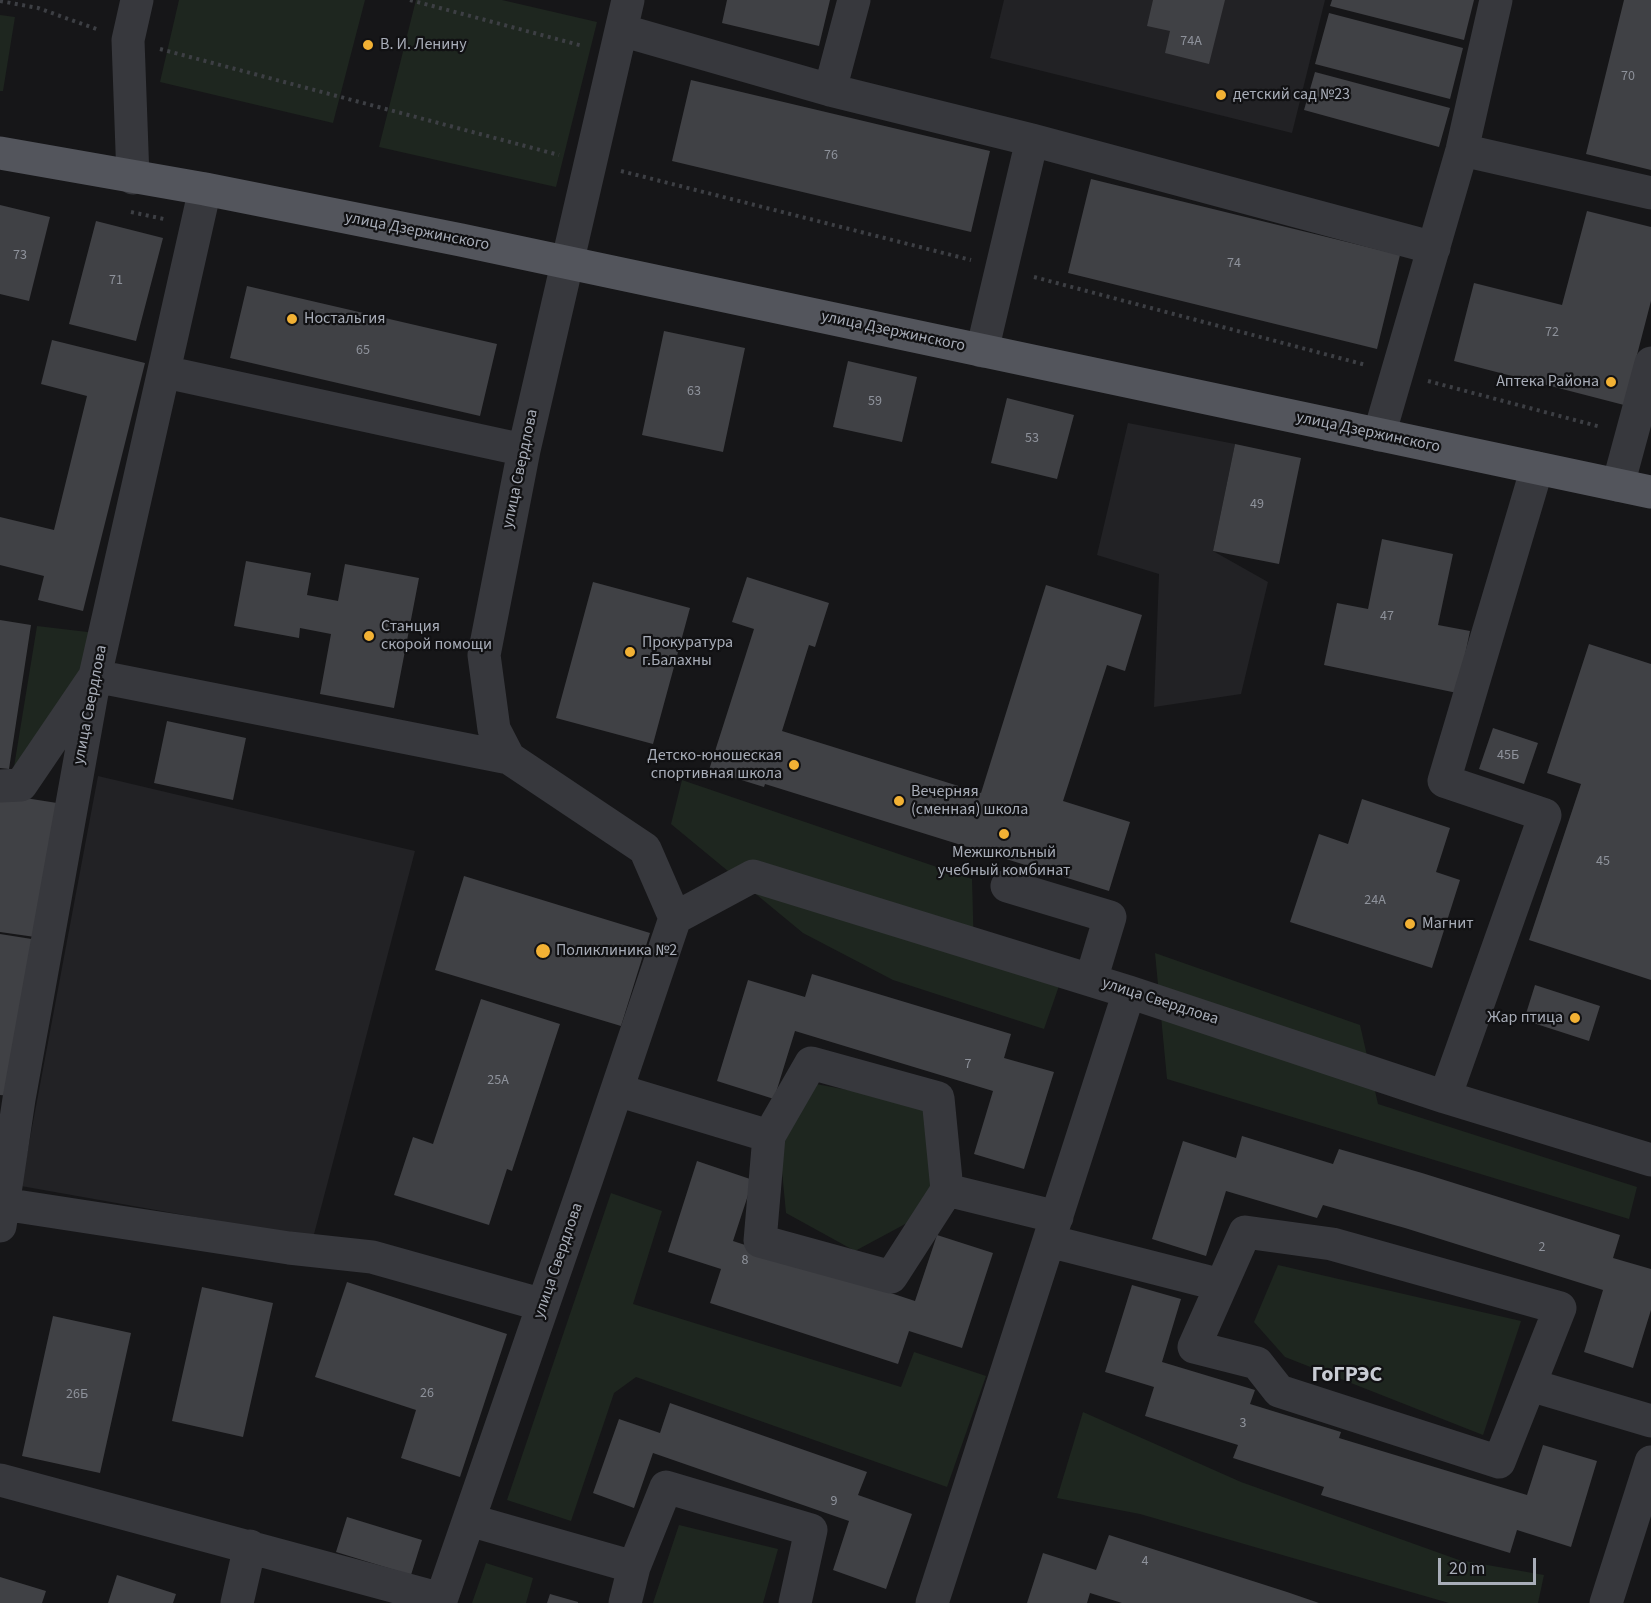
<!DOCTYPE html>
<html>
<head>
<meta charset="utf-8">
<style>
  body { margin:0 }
  #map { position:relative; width:1651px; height:1603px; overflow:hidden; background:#161618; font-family:"Source Sans 3",sans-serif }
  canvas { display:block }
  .scale { position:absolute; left:1438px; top:1558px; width:98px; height:27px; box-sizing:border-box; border:3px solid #a8adb8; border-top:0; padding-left:8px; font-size:18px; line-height:21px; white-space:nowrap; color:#a8adb8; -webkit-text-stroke:4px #111113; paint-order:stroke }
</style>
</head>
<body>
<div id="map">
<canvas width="1651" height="1603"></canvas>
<div class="scale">20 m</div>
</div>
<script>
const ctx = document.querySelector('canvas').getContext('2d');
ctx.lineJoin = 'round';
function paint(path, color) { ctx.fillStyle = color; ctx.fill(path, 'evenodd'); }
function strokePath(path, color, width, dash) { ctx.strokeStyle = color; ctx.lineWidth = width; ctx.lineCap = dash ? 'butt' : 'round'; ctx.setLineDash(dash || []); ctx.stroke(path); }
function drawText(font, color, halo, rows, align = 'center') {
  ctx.font = font + ' "Source Sans 3",sans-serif'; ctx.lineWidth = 4.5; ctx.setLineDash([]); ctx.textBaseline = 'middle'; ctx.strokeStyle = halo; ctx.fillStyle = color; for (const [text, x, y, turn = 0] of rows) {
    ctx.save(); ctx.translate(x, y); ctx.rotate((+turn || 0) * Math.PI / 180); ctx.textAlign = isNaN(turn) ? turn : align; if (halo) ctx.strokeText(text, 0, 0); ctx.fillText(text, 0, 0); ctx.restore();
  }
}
paint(new Path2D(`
  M1004,0H1325L1292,133L990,58Z
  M1128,423L1235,444L1213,551L1268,582L1241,694L1154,707L1159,574L1097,555Z
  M98,776L415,851L313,1238L21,1186Z`), '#222225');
paint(new Path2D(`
  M179,0H365L333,123L160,82Z
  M416,0H502L597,22L556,187L379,147Z
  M0,15L15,17L3,91H0Z
  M37,626L96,633L86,675L14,767Z
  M682,780L972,879L974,953L1061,980L1044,1029L893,980L803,933L671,824Z
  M1155,953L1360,1025L1378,1104L1637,1187L1629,1219L1167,1079Z
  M816,1084L944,1108L935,1208L855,1251L786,1213L778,1129Z
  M611,1193L662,1211L633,1304L901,1387L914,1352L986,1376L947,1487L636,1377L614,1393L571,1521L507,1500Z
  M1278,1265L1521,1321L1483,1435L1285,1357L1254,1322Z
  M1083,1412L1241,1482L1459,1560L1544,1575L1538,1603H1449L1140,1514L1057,1498Z
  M679,1525L778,1549L763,1603H653Z
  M486,1563L533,1578L526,1603H472Z`), '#1e261f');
paint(new Path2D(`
  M727,0H830L819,46L722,23Z
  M1153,0H1225L1209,64L1165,53L1170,31L1147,26Z
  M1332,0H1474L1464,40L1330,6Z
  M1624,0H1651V170L1586,154Z
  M1329,13L1463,48L1450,99L1315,64Z
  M1315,72L1450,108L1439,147L1304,110Z
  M691,80L990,151L971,232L672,161Z
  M1091,179L1400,255L1377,349L1068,273Z
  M0,205L50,217L29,301L0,294Z
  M1587,211L1651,227V301L1624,405L1454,361L1474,283L1562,305Z
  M96,221L163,238L136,341L69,324Z
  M247,286L497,344L480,416L230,358Z
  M664,331L745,348L723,452L642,435Z
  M52,340L145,363L83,611L38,600L44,576L0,565V517L54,530L87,396L41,384Z
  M848,361L917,377L902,442L833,427Z
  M1007,398L1074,415L1057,479L991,463Z
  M1235,444L1301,458L1279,564L1213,551Z
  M1382,539L1453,554L1438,625L1470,631L1457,693L1324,665L1337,603L1368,609Z
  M246,561L311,573L307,595L338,601L345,564L419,578L394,708L320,694L331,634L300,628L299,638L234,626Z
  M747,577L829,603L815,647L809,645L782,731L981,793L1046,585L1142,615L1125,671L1107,665L1063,801L1130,822L1109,891L765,784L764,787L709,770L754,629L732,622Z
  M593,582L690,608L653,744L556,718Z
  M0,620L31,625L9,769L0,768Z
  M1589,644L1651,664V980L1529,940L1581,784L1547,773Z
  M167,721L246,738L233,800L154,783Z
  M1493,728L1538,743L1524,784L1479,769Z
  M0,794L57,803L35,937L0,932Z
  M1362,799L1450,828L1436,872L1460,880L1432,968L1290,922L1319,834L1348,844Z
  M464,876L650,933L621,1026L435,970Z
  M0,934L38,940L12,1096L0,1095Z
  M812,974L1011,1034L1004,1058L1054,1072L1024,1169L974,1154L993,1091L795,1031L774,1099L717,1081L748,980L805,997Z
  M1535,985L1600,1006L1589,1041L1524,1020Z
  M481,999L560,1024L512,1171L507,1169L489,1225L394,1195L413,1137L433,1144Z
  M1242,1136L1333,1164L1339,1149L1422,1173L1620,1235L1613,1258L1651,1269V1310L1633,1368L1584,1352L1603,1290L1405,1228L1323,1205L1317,1218L1226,1191L1206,1256L1152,1239L1183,1141L1236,1158Z
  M697,1161L753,1180L733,1241L915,1301L937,1235L993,1253L962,1348L909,1331L898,1364L710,1303L721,1269L668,1252Z
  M347,1282L507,1334L460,1477L401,1458L416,1410L315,1377Z
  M1132,1285L1181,1299L1162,1362L1255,1390L1250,1404L1341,1432L1339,1438L1527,1495L1543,1445L1597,1461L1571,1547L1517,1530L1510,1553L1321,1495L1324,1487L1233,1458L1238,1445L1145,1416L1154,1387L1105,1372Z
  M202,1287L273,1303L243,1437L172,1421Z
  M53,1316L131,1333L100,1473L22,1456Z
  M670,1403L867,1472L858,1495L912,1514L886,1589L833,1570L849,1521L653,1453L634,1508L593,1493L619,1419L660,1433Z
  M347,1517L422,1540L411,1575L336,1552Z
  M1109,1535L1287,1592L1319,1603H1122L1090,1593L1087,1603H1027L1043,1553L1096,1570Z
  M117,1575L176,1594L173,1603H108Z
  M0,1577L46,1591L42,1603H0Z
  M550,1594L578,1602V1603H547Z`), '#404145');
strokePath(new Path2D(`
  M410,0L583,46
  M0,1L38,8L99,30
  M160,49L559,155
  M621,171L971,260
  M131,212L164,219
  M1034,277L1366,365
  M1428,381L1601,427`), '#3d3f44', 4, [3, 4.5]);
strokePath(new Path2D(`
  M621,30L830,90L1032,140L1434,248
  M830,90L854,0
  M1462,150L1651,193
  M133,178L128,40L137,0
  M982,351L1032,140
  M165,372L524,450
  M1379,435L1462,150L1496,0
  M1618,485L1651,363
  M0,786L21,785L95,676L509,758
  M1007,886L1110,917L1091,980
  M675,918L753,876L1129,992L1445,1097L1651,1160
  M617,1090L769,1136L760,1241L891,1277L947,1190L1057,1217
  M1445,1097L1545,815L1444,781L1537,468
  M769,1136L811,1063L938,1098L947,1190
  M3,1204L289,1248L372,1257L543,1305
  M0,1226L19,1099L95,676L205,189
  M1245,1232L1332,1244L1560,1308L1499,1462L1279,1391L1257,1363L1194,1347Z
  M1049,1241L1221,1285
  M1530,1385L1651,1421
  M0,1480L441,1599
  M469,1520L634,1567L625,1603
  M634,1567L666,1487L811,1530L795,1603
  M237,1603L250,1546
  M440,1603L587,1178L675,918L645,849L509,758L494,729L484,655L524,450L628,0
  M932,1603L1129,992
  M1606,1603L1651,1462`), '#37383d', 33);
strokePath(new Path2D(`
  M0,153L205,189L461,240L1651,492`), '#53555c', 33);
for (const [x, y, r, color] of [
  [368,45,6,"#f2b134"],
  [1221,95,6,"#f2b134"],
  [292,319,6,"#f2b134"],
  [1611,382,6,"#f2b134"],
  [369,636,6,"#f2b134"],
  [630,652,6,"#f2b134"],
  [794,765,6,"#f2b134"],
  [899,801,6,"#f2b134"],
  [1004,834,6,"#f2b134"],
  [1410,924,6,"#f2b134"],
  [543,951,8,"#f2b134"],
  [1575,1018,6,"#f2b134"]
]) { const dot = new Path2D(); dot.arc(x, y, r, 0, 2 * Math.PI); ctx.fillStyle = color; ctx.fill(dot); strokePath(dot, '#111113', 2); }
drawText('14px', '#8e929b', null, [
  ["74А",1191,42],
  ["70",1628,77],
  ["76",831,156],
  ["73",20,256],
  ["74",1234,264],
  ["71",116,281],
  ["72",1552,333],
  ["65",363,351],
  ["63",694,392],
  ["59",875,402],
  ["53",1032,439],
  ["49",1257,505],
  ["47",1387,617],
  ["45Б",1508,756],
  ["45",1603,862],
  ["24А",1375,901],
  ["7",968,1065],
  ["25А",498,1081],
  ["2",1542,1248],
  ["8",745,1261],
  ["26",427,1394],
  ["26Б",77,1395],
  ["3",1243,1424],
  ["9",834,1502],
  ["4",1145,1562]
]);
drawText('16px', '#a8adb8', '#111113', [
  ["В. И. Ленину",380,45],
  ["детский сад №23",1233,95],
  ["Ностальгия",304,319],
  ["Аптека Района",1599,382,"right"],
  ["Станция",381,627],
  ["скорой помощи",381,645],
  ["Прокуратура",642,643],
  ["г.Балахны",642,661],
  ["Детско-юношеская",782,756,"right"],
  ["спортивная школа",782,774,"right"],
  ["Вечерняя",911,792],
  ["(сменная) школа",911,810],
  ["Межшкольный",1004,853,"center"],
  ["учебный комбинат",1004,871,"center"],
  ["Магнит",1422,924],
  ["Поликлиника №2",556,951],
  ["Жар птица",1563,1018,"right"]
], 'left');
drawText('16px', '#a8adb8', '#111113', [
  ["улица Дзержинского",417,232,11],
  ["улица Дзержинского",893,332,12],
  ["улица Дзержинского",1368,433,12],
  ["улица Свердлова",521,469,-78],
  ["улица Свердлова",91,705,-79],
  ["улица Свердлова",1160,1002,18],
  ["улица Свердлова",559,1261,-71]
]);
drawText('bold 22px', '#c9ccd4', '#111113', [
  ["ГоГРЭС",1347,1376]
]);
</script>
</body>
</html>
